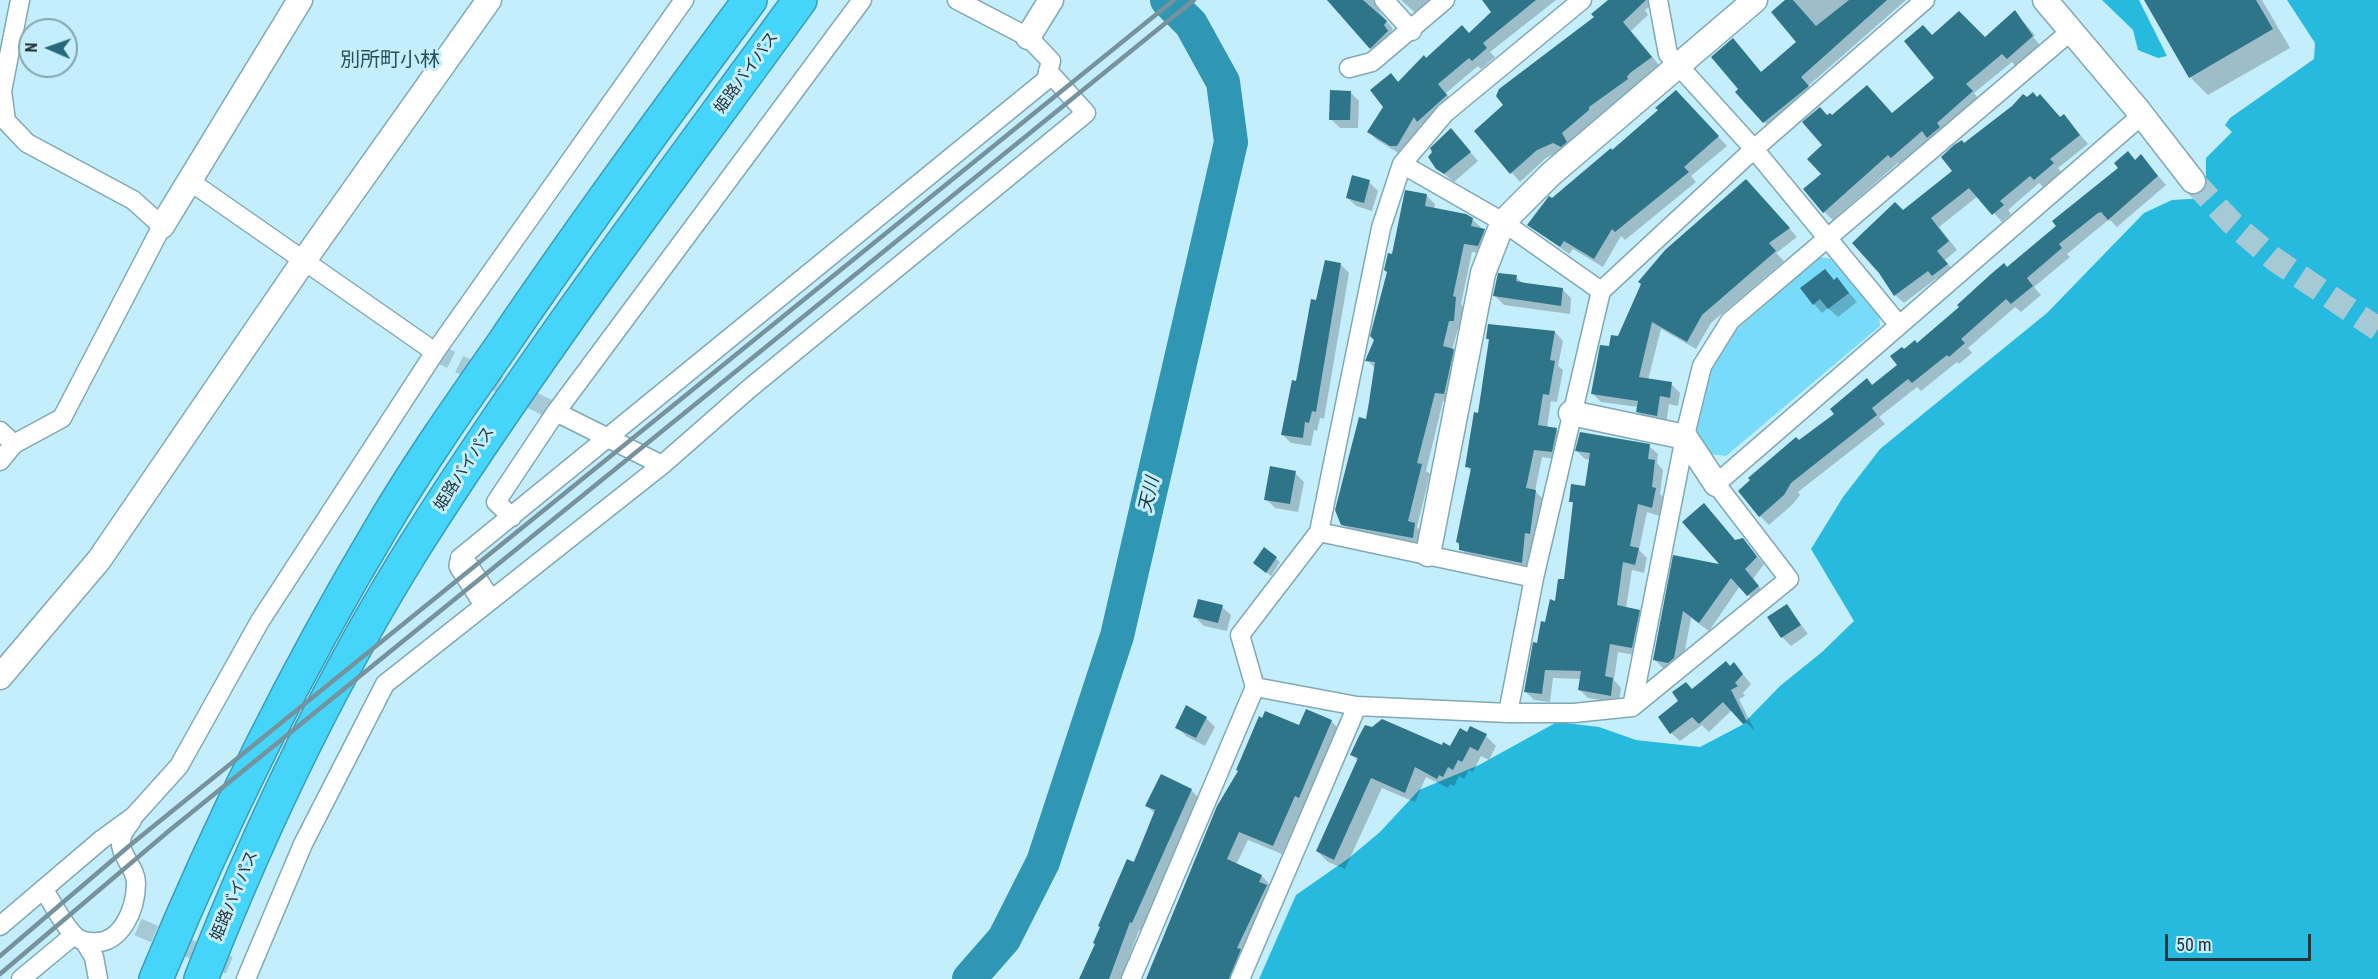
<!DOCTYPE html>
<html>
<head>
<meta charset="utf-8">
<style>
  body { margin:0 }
  #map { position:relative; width:2378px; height:979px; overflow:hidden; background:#c5eefc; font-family:"Roboto Condensed",sans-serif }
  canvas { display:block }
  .north { position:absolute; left:18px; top:18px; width:60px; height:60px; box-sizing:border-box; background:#c5eefc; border:2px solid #85a4af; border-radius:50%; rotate:272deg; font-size:16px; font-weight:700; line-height:24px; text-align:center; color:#25353b }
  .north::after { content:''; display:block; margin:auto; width:21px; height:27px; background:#27697c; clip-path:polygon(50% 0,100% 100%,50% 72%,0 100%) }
  .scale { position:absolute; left:2165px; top:934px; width:146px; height:27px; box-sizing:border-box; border:3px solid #25353b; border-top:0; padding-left:8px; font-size:18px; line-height:21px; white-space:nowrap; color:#25353b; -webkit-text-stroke:4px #c5eefc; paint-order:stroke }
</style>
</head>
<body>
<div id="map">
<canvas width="2378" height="979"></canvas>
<div class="north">N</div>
<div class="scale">50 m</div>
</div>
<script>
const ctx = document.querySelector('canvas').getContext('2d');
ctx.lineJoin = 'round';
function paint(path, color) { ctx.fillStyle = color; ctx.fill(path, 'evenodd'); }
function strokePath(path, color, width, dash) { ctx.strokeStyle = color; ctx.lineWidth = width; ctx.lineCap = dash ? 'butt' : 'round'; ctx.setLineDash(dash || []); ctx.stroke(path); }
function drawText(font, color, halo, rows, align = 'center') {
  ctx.font = font + ' "Roboto Condensed","Noto Sans JP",sans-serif'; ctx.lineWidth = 6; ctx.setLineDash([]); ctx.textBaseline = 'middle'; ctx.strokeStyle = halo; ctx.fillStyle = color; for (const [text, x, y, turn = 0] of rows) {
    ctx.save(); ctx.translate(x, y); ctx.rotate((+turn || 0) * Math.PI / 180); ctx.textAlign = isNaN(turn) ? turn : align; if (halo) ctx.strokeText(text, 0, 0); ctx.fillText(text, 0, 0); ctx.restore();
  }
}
paint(new Path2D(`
  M1819,257L1833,259L1879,313L1880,326L1726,456L1709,454L1699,440L1695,418L1712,365L1733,333Z`), '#78dbf9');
paint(new Path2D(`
  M2102,0H2139L2167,56L2158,58L2138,50L2133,30Z
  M2287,0H2378V979H1259L1296,895L1349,858L1380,832L1419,790L1479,765L1557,722L1599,727L1636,740L1700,747L1742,725L1780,686L1822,652L1854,621L1811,549L1843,497L1880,449L2047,313L2144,213L2172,200L2206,198V158L2232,132L2225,125L2230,118L2314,59L2315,43Z`), '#27badf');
paint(new Path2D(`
  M1327,0H1383L1379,11L1393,29L1390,33L1394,39L1378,54Z
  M1401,0H1438L1421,18Z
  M1496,0H1556L1490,52L1495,57L1481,69L1478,66L1446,93L1454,104L1400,154L1377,140L1369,132L1384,107L1391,75L1399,83L1426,60L1470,34L1493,12Z
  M1611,0H1649L1653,4L1645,10L1648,15L1631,31L1660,66L1639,82L1636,89L1598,116V119L1562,151L1546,158L1520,182L1476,131L1596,18Z
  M1787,0H1906L1808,86L1816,96L1773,131L1737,92L1798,42Z
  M2146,0H2262L2290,48L2208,95L2190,77Z
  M2015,13L2035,35L2033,37L2041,46L2016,67L2012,62L1974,93L1980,101L1901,166L1898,163L1833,220L1824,212V145L1827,116L1892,115L1936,78L1933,37L1985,39Z
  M1350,92L1359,101L1358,128H1340L1331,119Z
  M1684,100L1727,146L1691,176L1696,182L1625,240L1621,236L1603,267L1573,249L1569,254L1529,224L1553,200L1612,152Z
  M2064,116L2088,144L2058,168L2061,172L2043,187L2039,183L2008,210L2011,214L2002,222L1978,196L1939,227L1957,250L1945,260L1955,273L1942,284L1937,278L1904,303L1895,295L1903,211L1954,171L1964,144Z
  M1459,139L1478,161L1454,182L1437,168Z
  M2141,156L2166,185L2117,227L2110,220L2107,221L2067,254L2070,257L2034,287L2041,295L2021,312L2015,307L1968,348L1972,353L1959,364L1957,362L1921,391L1917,387L1879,417L1885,424L1798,492L1800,495L1793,504L1769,525L1760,516L1740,491L1900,365L1904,351L1917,345Z
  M1369,182L1378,191L1372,211L1356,206L1347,197Z
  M1755,190L1797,237L1776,253L1784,261L1711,323L1696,349L1661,329L1648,380L1671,384L1680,393L1678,406L1669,404L1666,424L1647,421L1638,412V407L1601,402L1592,393L1611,348Z
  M1426,195L1435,204L1434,209L1472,219L1493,239L1487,254L1472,252L1461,304L1464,308L1462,329H1458L1452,350L1462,359L1453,402L1443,401L1426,471L1430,474L1417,527L1423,533L1421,546L1351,533L1342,524L1367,420L1376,369L1367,360L1376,340L1393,256Z
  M1341,265L1349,273L1324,419L1320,418L1317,431L1314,430L1311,446L1291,443L1282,434L1317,302Z
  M1825,271L1835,281L1837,279L1857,302L1838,317L1828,308L1822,313L1814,304Z
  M1516,277L1522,283L1562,289L1571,298L1570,314L1504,305L1495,296Z
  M1555,332L1563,341L1558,366L1563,370L1557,402L1551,401L1547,428L1557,430L1565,438L1560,460L1542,457L1535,491L1543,499L1537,542L1533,541L1530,571L1468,558L1457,542L1471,471L1467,466L1480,415L1490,341L1488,339Z
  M1649,446L1658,454L1657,463L1663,470L1660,494L1664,498L1660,516L1647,512L1639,550L1647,558L1644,573L1632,570L1626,608L1639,611L1647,620L1640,656L1618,652L1614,680L1621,688L1619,703L1588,698L1580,690L1581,679L1553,678L1550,702L1534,700L1526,692L1538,644L1565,581L1574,505L1571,501L1587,488L1590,460L1585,459L1577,451Z
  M1295,473L1304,482L1298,512L1275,508L1266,499Z
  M1743,539L1764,564L1753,579L1766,596L1757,604L1740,586L1709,631L1691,618L1682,667L1678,671L1663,668L1654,659L1675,556L1723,567Z
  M1264,549L1280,562L1271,576L1259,567Z
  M1787,606L1808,634L1791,646L1782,637Z
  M1222,607L1231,615L1227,631L1204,626L1195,617Z
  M1734,664L1751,684L1743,693L1745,696L1739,699L1755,731L1732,710L1709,732L1702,725L1680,741L1671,733L1693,690Z
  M1187,707L1206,718L1215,727L1205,746L1186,736L1177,727Z
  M1331,721L1340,730L1308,806L1304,804L1282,854L1248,840L1236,865L1262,876L1270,885L1268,889L1275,896L1241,979H1146L1300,727Z
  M1468,734L1486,736L1496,746L1489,760L1481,756L1473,772L1469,770L1464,779L1459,776L1454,786L1450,784L1448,788L1426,777L1415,802L1382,788L1345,869L1328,862L1317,851L1358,761L1352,755L1451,748Z
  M1191,790L1200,799L1141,931L1139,930L1121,979H1080L1155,814L1147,806Z`), '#0003');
strokePath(new Path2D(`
  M969,979L1004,939L1043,862L1117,636L1231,142L1223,82L1191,24L1167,0`), '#2f97b3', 34);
paint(new Path2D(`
  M1327,0H1363L1387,21L1384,25L1388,31L1370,49Z
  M1482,0H1536L1483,43L1487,48L1472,61L1469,58L1438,84L1447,95L1417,122L1414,117L1397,146H1390L1367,132L1383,107L1370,90L1391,73L1398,82L1424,55L1426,58L1462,25L1469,33L1491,12Z
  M1608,0H1646L1623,22L1652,57L1630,73L1627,77L1628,79L1589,107V110L1562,133L1567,142L1561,147L1553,143L1537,150L1510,174L1474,131L1503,105L1496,96L1499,89L1594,17L1591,14Z
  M1785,0H1793L1816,26L1849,0H1887L1801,77L1809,86L1763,123L1735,92L1738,89L1711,57L1733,38L1761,72L1796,42L1771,12Z
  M2144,0H2256L2273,29L2189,78Z
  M2015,10L2033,36L2007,59L2002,54L1966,84L1973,91L1937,123L1940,127L1927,138L1922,131L1891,158L1888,155L1823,213L1803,189L1821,174L1807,159L1822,145L1802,122L1820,107L1827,115L1830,113L1832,115L1867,85L1892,113L1934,78L1904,41L1923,25L1932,35L1959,11L1985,37Z
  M1330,90L1351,91L1350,120H1329Z
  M1676,90L1719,136L1684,167L1689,172L1615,232L1612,229L1594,259L1564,241L1560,247L1527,225L1549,196L1552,198L1611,148L1612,150L1658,110L1655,108Z
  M2033,92L2037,97L2040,94L2060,117L2064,114L2080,135L2050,159L2054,163L2034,180L2030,176L2000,201L2004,205L1992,215L1969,188L1931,218L1949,241L1937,251L1948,264L1932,276L1928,271L1894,296L1879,273L1852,243L1895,202L1903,210L1952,171L1941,157L1954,145L1962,140L1964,143L2012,106L2023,94L2027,97Z
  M1451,128L1471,152L1444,174L1436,169L1428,157L1432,152L1430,148Z
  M2128,151L2135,160L2141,154L2158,176L2108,220L2101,212L2098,213L2059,244L2062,248L2027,278L2033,286L2011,304L2006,299L1961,339L1965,343L1949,357L1947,355L1912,383L1908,379L1872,408L1877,415L1791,483L1784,495L1759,517L1738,491L1750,480L1748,478L1796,437L1799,440L1834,414L1830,409L1867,378L1872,385L1897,365L1890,356L1902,347L1904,349L1915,340L1917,343L1959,307L1957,305L1991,274L2004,263L2007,267L2056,226L2052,221L2118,168L2114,163Z
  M1352,175L1370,180L1364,203L1346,198Z
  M1746,179L1790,228L1769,243L1776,251L1702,315L1687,342L1652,322L1639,377L1672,382L1670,398L1660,396L1657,416L1636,412L1638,401L1591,394L1600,345L1609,346L1611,335L1618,336L1641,284L1638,282L1665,250Z
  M1405,190L1427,194L1425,206L1466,214L1473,218L1471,226L1485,229L1478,246L1464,244L1453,296L1456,297L1454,321H1449L1443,346L1454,349L1447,381L1444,394L1435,393L1417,463L1422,464L1408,521L1415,523L1413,538L1341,525L1335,510L1359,417L1366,419L1369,402L1375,362L1365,361L1374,340L1370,336L1387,272L1384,270L1388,253L1392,254Z
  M1325,260L1341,263L1316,412L1312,411L1309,423L1305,422L1303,438L1281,435L1292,380L1296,381L1311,299L1316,300Z
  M1825,269L1834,280L1837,277L1849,293L1828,309L1820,299L1813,305L1800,288Z
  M1498,273L1517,275L1516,281L1526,283L1563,288L1561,306L1493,296Z
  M1488,324L1555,331L1550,360L1555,361L1549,395L1543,394L1538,425L1557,428L1552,452L1534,450L1526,488L1536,490L1530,534L1525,533L1522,563L1459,550V543L1456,542L1471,468L1465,467L1474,412L1478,413L1489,339H1486Z
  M1580,432L1650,444L1648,459L1655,460L1652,487L1656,488L1652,508L1638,504L1630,546L1639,548L1635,565L1623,562L1617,605L1640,610L1632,648L1610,644L1605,676L1613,678L1611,696L1578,690L1581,671L1545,670L1542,694L1524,692L1533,642L1537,643L1541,621L1545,622L1550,599L1555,601L1558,579H1564L1573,502H1569L1571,484L1585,486L1590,453L1575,451Z
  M1270,466L1296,471L1290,504L1264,500Z
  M1704,503L1735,540L1743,538L1755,554L1757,557L1745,569L1759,586L1747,596L1731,578L1699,623L1683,611L1674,658L1668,663L1653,660L1673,555L1719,564L1682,522Z
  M1264,547L1277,557L1266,573L1253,563Z
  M1198,599L1223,605L1218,623L1193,617Z
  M1787,604L1801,625L1781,638L1767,617Z
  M1726,661L1730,666L1734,662L1743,674L1735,683L1738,686L1731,690L1747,722L1743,724L1723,702L1699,724L1692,717L1670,734L1658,717L1678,701L1672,692L1686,682L1692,689Z
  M1186,705L1207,717L1196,738L1175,728Z
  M1306,709L1332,720L1299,798L1295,796L1273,846L1239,832L1227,859L1262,875L1259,882L1267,885L1237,948L1241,949L1229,979H1146L1217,806L1238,771L1236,770L1259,716L1262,718L1265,711L1299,725Z
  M1382,719L1442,745L1443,742L1450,746L1460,728L1467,732L1470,726L1487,734L1478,751L1470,747L1462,762L1458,760L1453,770L1448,767L1443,777L1439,775L1437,779L1415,767L1405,793L1371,778L1334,860L1316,851L1358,758L1350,755L1359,736L1365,725L1372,727Z
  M1161,774L1192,789L1132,923L1130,922L1109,979H1079L1095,944L1093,943L1100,927L1098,926L1127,859L1134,862L1155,810L1145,806Z`), '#2f7589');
strokePath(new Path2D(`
  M435,352L556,412
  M138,927L236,968`), '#a5c9d5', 18, [18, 9]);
strokePath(new Path2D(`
  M2193,181L2232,223L2274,259L2378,329`), '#a5c9d5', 24, [24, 12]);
const minor = new Path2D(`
  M1384,0L1412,31
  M1658,0L1668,54L1754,149L1899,325
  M1349,68L1372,62L1445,0
  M1402,164L1503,222L1601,291
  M191,182L435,352
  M556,412L662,465
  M0,431L14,444
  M0,461L14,444L62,418L162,226L133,200L27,143L6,121L2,91L20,0
  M512,517L496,502L556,412L862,0
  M1319,532L1534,578
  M463,565L460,558L1046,80L1051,61L1028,37L957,0
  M1255,687L1357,706L1508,713H1574L1632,707L1789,579L1716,484L2142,115
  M1632,707L1687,427L1702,366L1730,321L2071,31
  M1508,713L1534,578L1601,291L1754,149L1925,0
  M43,889C53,903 62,923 74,935C79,940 85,942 91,942C121,946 136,909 136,883C136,866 116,853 122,836C124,830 129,825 132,820
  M0,926L101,840L134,816L179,766L260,621L435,352L684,0
  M84,941L94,957L98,979
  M21,979L74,935
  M246,979L303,844L385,684L662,465L750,388L1086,113L1048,71
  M1131,979L1255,687L1240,635L1319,532L1381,228L1402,164L1445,113L1582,0
  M1240,979L1357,706`);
const tertiary = new Path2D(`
  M2045,0L2138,110L2193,181
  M1028,37L1051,0
  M162,226L300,0
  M1571,413L1685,437L1716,484
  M1428,554L1483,273L1503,222L1551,174L1755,0
  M0,677L99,560L305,259L489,0`);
const secondary = new Path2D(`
  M463,565L484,597`);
const motorway = new Path2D(`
  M156,979C220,824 294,674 380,530C417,467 459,407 501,347C581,229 665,114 750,0
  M201,979C260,828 330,681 416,544C535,356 670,179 800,0`);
strokePath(minor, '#80a8b5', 21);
strokePath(tertiary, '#80a8b5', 27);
strokePath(secondary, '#80a8b5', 30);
strokePath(motorway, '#3a9cb7', 36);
strokePath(minor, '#fff', 18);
strokePath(tertiary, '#fff', 24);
strokePath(secondary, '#fff', 27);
strokePath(motorway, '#45d4fa', 33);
strokePath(new Path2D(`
  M0,956L129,846L1174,0
  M0,974L170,830L1194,0`), '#76939d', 4.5);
drawText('16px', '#25353b', '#c5eefc', [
  ["姫路バイパス",747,73,-54],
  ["姫路バイパス",465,469,-57],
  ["姫路バイパス",235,896,-67]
]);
drawText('italic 18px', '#1e353c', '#c5eefc', [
  ["天川",1150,495,-77]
]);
drawText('20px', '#284e59', '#c5eefc', [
  ["別所町小林",390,61]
]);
</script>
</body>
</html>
